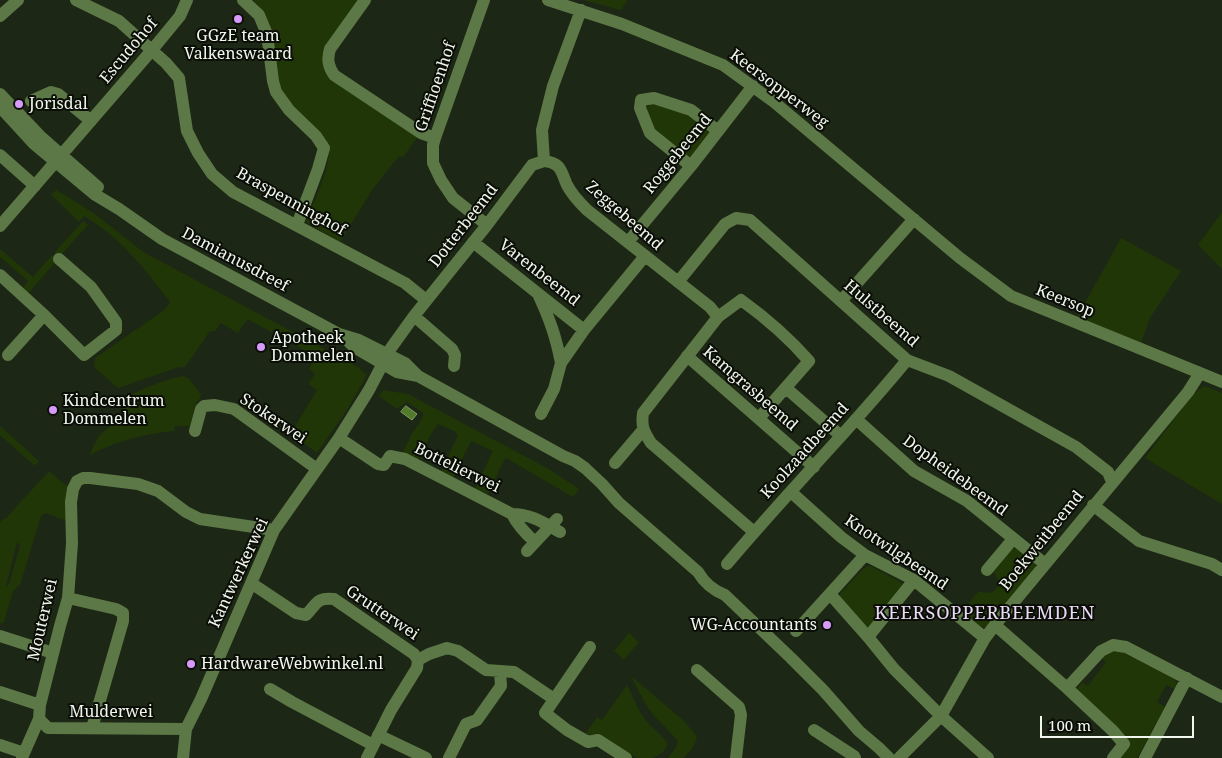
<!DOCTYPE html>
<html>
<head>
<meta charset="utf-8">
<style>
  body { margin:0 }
  #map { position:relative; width:1222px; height:758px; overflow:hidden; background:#1d2715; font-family:"Noto Serif",serif }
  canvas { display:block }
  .scale { position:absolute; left:1040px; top:716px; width:154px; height:22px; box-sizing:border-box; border:2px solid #f1f7ec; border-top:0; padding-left:6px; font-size:15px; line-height:18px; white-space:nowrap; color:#f1f7ec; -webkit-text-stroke:4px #0a0e07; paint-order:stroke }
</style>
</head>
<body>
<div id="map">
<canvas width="1222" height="758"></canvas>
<div class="scale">100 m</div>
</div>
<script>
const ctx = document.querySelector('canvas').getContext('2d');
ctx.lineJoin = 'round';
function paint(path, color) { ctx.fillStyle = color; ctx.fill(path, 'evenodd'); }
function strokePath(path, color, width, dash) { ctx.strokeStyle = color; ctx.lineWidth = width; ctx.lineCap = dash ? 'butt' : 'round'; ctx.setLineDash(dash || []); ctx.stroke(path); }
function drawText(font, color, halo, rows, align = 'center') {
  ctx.font = font + ' "Noto Serif",serif'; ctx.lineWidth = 4; ctx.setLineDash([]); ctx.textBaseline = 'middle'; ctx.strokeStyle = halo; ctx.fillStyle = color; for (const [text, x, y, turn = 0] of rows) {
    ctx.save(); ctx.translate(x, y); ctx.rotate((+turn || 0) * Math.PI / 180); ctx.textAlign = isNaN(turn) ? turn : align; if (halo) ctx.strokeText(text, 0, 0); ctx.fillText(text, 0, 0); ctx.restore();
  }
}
paint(new Path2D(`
  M253,0H363L324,64L419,135L403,157L399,156L372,190L340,242L306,222C315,199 330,171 329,146L294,109L281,90L261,8Z
  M583,0H628L621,10Z
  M651,103L661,105L689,116L711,131L692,158L655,133L645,110Z
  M56,190C70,198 83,206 96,215C114,228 129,242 147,254L358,367L367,375L347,410L317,453L291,433L317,390L308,384L315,374L309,369L315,358L274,330L271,332L249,320L246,321L238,333L221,323L215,331H210L185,367H179L118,388L96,369L94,366L95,358L157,315L165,309L170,302C146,270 120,237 84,216L79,222L51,195Z
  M1222,212V269L1198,245Z
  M83,221L88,225L59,257L54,253Z
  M1121,238L1181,271L1150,318L1141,343L1077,317Z
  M0,249L33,277L52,255L57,260L27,295L21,290L28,281L0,257Z
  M184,376L188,378L201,394L200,398L196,403L190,426H175L174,431C144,434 116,441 90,455C92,448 95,442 99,436C110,425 125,418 123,400C137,390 166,379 184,376Z
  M1205,386L1222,393V504L1145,458L1188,401L1198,390Z
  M383,390L408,394L549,469L579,489L573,497L506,458L504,460L488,494L475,488L493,451L471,441L453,478L441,472L458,435L456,432L438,424L431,434L418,462L402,454L411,435L418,425L424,414L407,402L397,409L379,396Z
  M0,426L39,461L35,466L0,435Z
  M49,471L69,488L67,521L45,513L41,516L20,585L13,591L4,622L2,624L0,623V522L4,518L5,519ZM17,542L20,546L9,584L6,586Z
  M1012,548H1014C1022,551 1034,559 1036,567L988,627C977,628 969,619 961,612L979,591C995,598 1004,585 993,571Z
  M867,566H870L904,584L873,624L868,627L864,626L840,598V594L863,569Z
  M629,633L639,642L624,660L614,651Z
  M1119,651L1174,678L1177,685L1175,689L1166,685L1157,702L1165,707L1137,758H1118L1127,748L1074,693L1082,682L1088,686L1106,662L1100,657L1111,652Z
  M629,674L684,721L695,734L697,738C694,746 690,752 683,758H668C672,752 679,747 677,740C668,729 655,719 647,706C640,696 637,684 629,674Z
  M627,685C633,696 637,708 644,718C651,728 662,734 668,744L663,752L653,758H637L597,733L594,738L586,733L597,717L602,720Z`), '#203607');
const water = new Path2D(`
  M406,406L417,414L412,420L401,412Z`);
paint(water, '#527a2b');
strokePath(water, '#82a065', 1);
strokePath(new Path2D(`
  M76,0L119,21L166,63L179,78L187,131L198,153L212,174L233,192L405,283L426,300
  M243,0L259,15L267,34L273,81L276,92L289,110L316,136L324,148L318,169L297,225
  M365,0L330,49C327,59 328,66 334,75L421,133L435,138
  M484,0L435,138L433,145V163L441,180L453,198L487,225
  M548,0L622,24L723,65L774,102L960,258L1011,296L1222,382
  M581,10L553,86L542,130L544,161C562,163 561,172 567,185C572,195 579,202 587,210L710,307L718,317
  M0,16L18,0
  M0,94L40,136L98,187
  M31,101L51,92L58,94L91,121
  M0,107L34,144L94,194L119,209L162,239L339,334L359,340L405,363L418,376L563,456L575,461L585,468L602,484L619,503L698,572C705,584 713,590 725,595L791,658L823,690L859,731L879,748L889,758
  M0,155L35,186
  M691,166L650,133L640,108L641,100L654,98L691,110L718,131
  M0,226L152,50L180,16L187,0
  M473,242L584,330
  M628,242L691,166L753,86
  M0,275L44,315L84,355L116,330V322L91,287L59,259
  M678,282L725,224L736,218L750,220L907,360L949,376L1076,447L1108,472L1112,482
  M539,296C550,320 556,337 561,363
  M841,301L914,219
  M414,316L452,349L455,355L454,366
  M348,341L354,347L397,372L418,376
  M8,355L44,315
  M687,356L814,467
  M786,388L841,436
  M541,414L554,389L561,363L584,330L645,256
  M856,419L914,471L967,501L1045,564
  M195,431L201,409L204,406L215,405L234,409L317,469
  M339,438L378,464L384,465L390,456L405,459L512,514C531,514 544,523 560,532
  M615,463L643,430
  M791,492L841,537L865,555L914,580L985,638
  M1093,505L1139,541L1212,564L1222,570
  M512,514C518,526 526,534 535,542
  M754,532L651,443C644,432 641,427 643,413L718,317L741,300C766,318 789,338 809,361L759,418
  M527,551L557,519
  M727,564C764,520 803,478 842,435C864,410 886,386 907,360
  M987,570L1013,539
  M251,583L296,613L306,615C317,604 316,597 334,599L414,654L418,660
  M830,594L868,637L894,669L941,716L988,758
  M68,598L116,609L123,613V621L92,728
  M995,625L1067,688L1113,731L1124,744L1113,758
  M796,631L865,555
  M0,636L53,653
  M868,637L914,580
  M590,647L545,713L567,730L588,742L598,740L626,758
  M418,660L429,654L447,648L458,651L486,670L514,672L554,699
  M697,670L739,707L741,715L736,758
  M1067,688L1101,651L1113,645L1126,647L1222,697
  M270,689L292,702L373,745
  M0,692L40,705
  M39,719L48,728L186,729
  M814,730L854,756L855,758
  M378,735L426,758
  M0,745L24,753L22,758
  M24,753L39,719L40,705L60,626L68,598L72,543L71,502L73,489L77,481L83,478H90L138,484L158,491L186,512L200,519L274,530
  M183,758L186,729L201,699L274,530L339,438L369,390L391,348L414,316L487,225L532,165L544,161
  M367,758L391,710L417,668L418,660
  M449,758L466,724L477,720L501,686L500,671
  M899,758L941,716L985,638L995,625L1188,392L1200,373
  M1145,758L1187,678`), '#5c7846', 12);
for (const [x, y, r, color] of [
  [238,19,5,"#d69bfa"],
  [19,104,5,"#d69bfa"],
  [261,347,5,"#d69bfa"],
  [53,410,5,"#d69bfa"],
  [827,625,5,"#d69bfa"],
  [191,664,5,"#d69bfa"]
]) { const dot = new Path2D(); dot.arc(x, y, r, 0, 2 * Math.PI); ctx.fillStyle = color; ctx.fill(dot); strokePath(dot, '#0a0e07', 2); }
drawText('16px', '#f1f7ec', '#0a0e07', [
  ["GGzE team",238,36,"center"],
  ["Valkenswaard",238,54,"center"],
  ["Jorisdal",29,104],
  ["Apotheek",271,338],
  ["Dommelen",271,356],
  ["Kindcentrum",63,401],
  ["Dommelen",63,419],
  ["WG-Accountants",817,625,"right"],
  ["HardwareWebwinkel.nl",201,664]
], 'left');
drawText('16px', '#f1f7ec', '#0a0e07', [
  ["Escudohof",129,51,-50],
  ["Griffioenhof",436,87,-71],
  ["Keersopperweg",779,89,37],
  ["Roggebeemd",678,154,-51],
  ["Braspenninghof",291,202,29],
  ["Zeggebeemd",624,216,41],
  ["Dotterbeemd",464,226,-52],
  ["Damianusdreef",235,260,28],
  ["Varenbeemd",539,273,38],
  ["Keersop",1065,301,22],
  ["Hulstbeemd",881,314,41],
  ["Kamgrasbeemd",750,389,41],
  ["Stokerwei",273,419,34],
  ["Koolzaadbeemd",805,451,-48],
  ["Bottelierwei",457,468,26],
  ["Dopheidebeemd",955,476,36],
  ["Boekweitbeemd",1042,541,-51],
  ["Knotwilgbeemd",896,553,34],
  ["Kantwerkerwei",239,573,-65],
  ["Grutterwei",382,613,34],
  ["Mouterwei",43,620,-77],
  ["Mulderwei",111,712]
]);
ctx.letterSpacing = '1px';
drawText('18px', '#ecdbf6', '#0a0e07', [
  ["KEERSOPPERBEEMDEN",985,614]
]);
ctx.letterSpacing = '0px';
</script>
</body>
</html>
